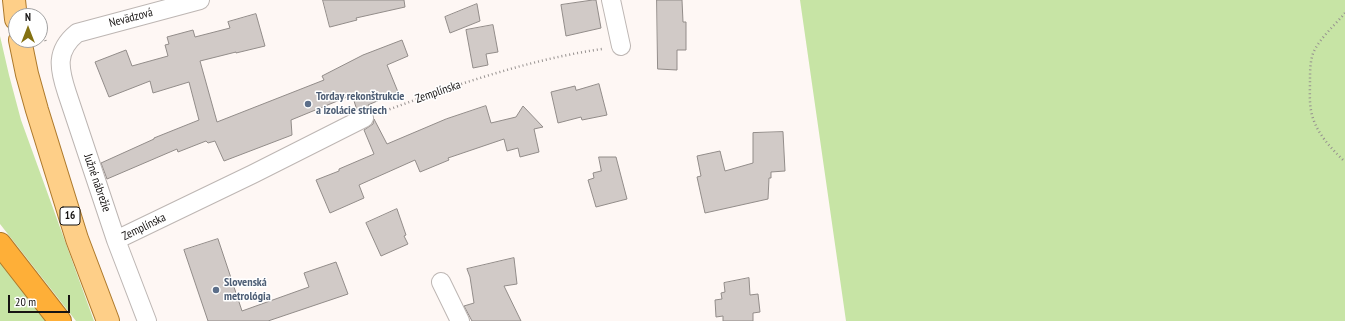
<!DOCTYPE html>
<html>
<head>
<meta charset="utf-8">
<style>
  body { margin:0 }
  #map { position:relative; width:1345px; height:321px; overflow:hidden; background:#fef7f4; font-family:"PT Sans Narrow",sans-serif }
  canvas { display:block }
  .north { position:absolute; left:8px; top:8px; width:40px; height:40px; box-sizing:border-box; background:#fff; border:1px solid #a2a1a1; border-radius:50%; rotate:0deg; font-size:11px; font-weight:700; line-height:16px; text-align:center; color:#171413 }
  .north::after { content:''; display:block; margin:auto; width:14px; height:18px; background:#847112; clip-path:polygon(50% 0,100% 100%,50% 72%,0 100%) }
  .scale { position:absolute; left:8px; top:295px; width:62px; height:18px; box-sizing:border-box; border:2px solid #171413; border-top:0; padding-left:5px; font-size:12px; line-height:14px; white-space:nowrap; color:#171413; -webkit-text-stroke:3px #fff; paint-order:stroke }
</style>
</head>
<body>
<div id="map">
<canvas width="1345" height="321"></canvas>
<div class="north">N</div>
<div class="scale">20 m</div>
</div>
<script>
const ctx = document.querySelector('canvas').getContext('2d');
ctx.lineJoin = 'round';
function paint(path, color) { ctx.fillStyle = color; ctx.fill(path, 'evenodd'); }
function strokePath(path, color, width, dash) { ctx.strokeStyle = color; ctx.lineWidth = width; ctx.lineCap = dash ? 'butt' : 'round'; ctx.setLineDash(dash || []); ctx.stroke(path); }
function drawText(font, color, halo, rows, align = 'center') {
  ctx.font = font + ' "PT Sans Narrow",sans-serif'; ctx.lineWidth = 3; ctx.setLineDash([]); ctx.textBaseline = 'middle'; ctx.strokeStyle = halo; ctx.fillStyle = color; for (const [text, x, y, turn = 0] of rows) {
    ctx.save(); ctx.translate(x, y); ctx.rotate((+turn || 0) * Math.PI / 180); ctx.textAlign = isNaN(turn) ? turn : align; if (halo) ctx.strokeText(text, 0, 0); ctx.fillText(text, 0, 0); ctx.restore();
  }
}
paint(new Path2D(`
  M800,0H1345V321H846Z
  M0,36L9,75L21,120L94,321H76L0,224Z
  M0,257L50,321H0Z`), '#c7e4a5');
const building = new Path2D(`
  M323,0H404L405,7L356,18L357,20L330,27Z
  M593,0H596L601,28L566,36L561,5Z
  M657,0H682L683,22H686V50H677V70L658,69Z
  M477,4L480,21L450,33L445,17Z
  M256,14L265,46L236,53V52L200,61L217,122L324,80L322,76L363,55L402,40L408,56L387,65L398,92L368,105L370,109L364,108L357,110L352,95L291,120L292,135L224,161L215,141L208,143L206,141L178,152L177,149L107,179L101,163L154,139V138L199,120L189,82L153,93L150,81L109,97L95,62L126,50L132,66L168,56L165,45L169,44L167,37L193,30L195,37L230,28L228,22Z
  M493,25L498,52L486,54L488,65L473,68L466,30Z
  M599,84L607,115L582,120L581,117L558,123L551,92L575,86L576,90Z
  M486,106L491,123L516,117L523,106L543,127L534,129L539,152L520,157L518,148L507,151L504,139L448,158L449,160L420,172L415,160L359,185L364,198L330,213L316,180L339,171V169L374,154L364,130L373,124L374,119L387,144L446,119Z
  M783,132L785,171L771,172V178H769L768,199L705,213L697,177L701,176L697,156L720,151L725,171L753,163V133Z
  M599,157H616L627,199L596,207L588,180L594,178L593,173L601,171Z
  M397,209L406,235L404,236L408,244L381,256L366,223Z
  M218,239L242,311L309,287L304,273L336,262L348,294L268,321H208L184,250Z
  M514,258L517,284L504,286L521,321H472L464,306L474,303L470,277L467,269Z
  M749,278L750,295L758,294L760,312L753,313V321H723V316L716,317L715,300L722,299L721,293L725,292L724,283Z`);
paint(building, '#d1cac7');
strokePath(building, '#928c89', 1);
const street = new Path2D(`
  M611,0L621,46
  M116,240L253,174L364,118
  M441,282L460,321
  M147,321L116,240L67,93C59,69 55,51 77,33L200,0`);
const primary = new Path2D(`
  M14,0L16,19
  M20,40L27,74L37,110L77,239L108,321`);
const highway = new Path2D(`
  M0,244L60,321`);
strokePath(street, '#bdb6b3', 20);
strokePath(primary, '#ad792b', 24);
strokePath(highway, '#ad792b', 24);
strokePath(new Path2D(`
  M1345,13C1335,25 1321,37 1314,51C1310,60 1310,71 1310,81C1310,92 1309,104 1312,115C1317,134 1331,148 1345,162
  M40,25L46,42
  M382,112C453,86 526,60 602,49`), '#96918f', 2.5, [1, 3]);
strokePath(street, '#fff', 18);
strokePath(primary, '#fecf88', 22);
strokePath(highway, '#feaf38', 22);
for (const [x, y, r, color] of [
  [308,104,4,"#5c6f8a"],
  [216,290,4,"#5c6f8a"]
]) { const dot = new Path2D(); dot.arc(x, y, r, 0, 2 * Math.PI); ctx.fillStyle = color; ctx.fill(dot); strokePath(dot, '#fff', 1.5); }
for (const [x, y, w] of [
  [70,216,20]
]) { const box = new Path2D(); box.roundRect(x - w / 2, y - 9, w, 18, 3); ctx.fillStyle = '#fff'; ctx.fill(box); strokePath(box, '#171413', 1); }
drawText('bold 11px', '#171413', null, [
  ["16",70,216]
]);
drawText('12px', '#171413', '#fff', [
  ["Nevädzová",131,18,-15],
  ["Zemplínska",438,92,-19],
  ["Južné nábrežie",97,183,71],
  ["Zemplínska",144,227,-26]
]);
drawText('bold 12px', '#4e5e75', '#fff', [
  ["Torday rekonštrukcie",316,97],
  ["a izolácie striech",316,111],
  ["Slovenská",224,283],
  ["metrológia",224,297]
], 'left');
</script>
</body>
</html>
